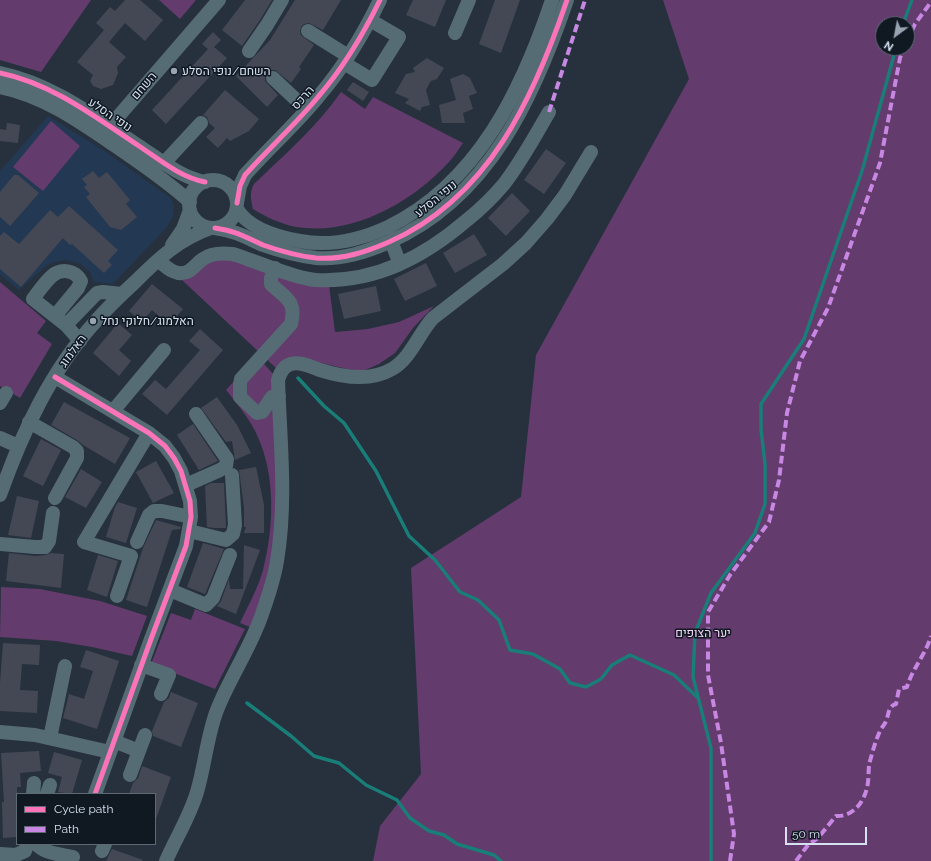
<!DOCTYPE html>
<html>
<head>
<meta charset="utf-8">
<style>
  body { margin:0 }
  #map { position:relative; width:931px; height:861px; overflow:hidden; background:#27313e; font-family:Raleway,sans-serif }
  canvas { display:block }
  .legend { position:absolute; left:16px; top:793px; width:140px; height:52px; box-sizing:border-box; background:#101822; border:1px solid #5f6975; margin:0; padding:5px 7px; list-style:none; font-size:12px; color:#d6e2f1 }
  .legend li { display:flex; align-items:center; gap:8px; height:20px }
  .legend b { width:20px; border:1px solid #5f6975 }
  .north { position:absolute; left:875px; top:16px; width:40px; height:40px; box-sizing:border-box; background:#101822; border:1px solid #5f6975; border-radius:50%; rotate:212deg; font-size:11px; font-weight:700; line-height:16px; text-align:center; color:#d6e2f1 }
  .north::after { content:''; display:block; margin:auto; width:14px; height:18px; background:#99a4b2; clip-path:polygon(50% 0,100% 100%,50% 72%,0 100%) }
  .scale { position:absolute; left:785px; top:827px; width:82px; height:18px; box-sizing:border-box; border:2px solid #d6e2f1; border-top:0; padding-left:5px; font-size:12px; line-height:14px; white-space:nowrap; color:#d6e2f1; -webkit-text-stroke:3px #101822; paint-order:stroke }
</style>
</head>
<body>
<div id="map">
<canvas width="931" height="861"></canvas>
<ul class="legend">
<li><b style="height:5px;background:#fb73b8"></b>Cycle path</li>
<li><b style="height:5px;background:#c787e3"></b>Path</li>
</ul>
<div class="north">N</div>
<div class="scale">50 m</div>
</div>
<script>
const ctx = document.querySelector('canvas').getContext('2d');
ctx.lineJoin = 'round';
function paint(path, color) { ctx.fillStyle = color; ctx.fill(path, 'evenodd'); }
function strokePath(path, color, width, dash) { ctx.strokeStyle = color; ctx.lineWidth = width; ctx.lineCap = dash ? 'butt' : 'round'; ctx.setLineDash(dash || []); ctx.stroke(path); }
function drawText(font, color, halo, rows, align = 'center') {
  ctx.font = font + ' Raleway,Heebo,sans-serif'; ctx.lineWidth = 3; ctx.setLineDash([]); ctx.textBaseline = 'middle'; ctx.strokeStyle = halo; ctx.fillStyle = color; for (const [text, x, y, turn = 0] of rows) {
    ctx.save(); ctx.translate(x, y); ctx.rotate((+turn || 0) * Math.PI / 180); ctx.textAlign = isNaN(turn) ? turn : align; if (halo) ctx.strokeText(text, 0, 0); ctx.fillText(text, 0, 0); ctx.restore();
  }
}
paint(new Path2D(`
  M48,116L103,150L171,198L174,206L173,217L167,227L113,284L94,282L90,272L79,263L65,260L54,262L47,265L19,290L0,274V171Z`), '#233853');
paint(new Path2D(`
  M0,0H91L41,72L0,60Z
  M159,0H196L180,19Z
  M663,0H931V861H373L380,826L421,774L411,568L521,497L536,355L689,79ZM883,24H907V48H883Z
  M341,92L365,109L373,97L463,143C458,150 454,157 448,163C411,203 352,236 296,227C281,224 266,217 253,209C251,200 249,193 254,184C284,155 317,127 341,92Z
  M51,121L80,146L43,191L13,167Z
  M214,259H230L329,285L335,332L368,329L399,322L434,306L413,328L395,353L379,364L363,371L347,369L300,358L276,368L182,280Z
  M0,282L46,321L37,333L52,344L20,398L0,386Z
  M257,356L274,375L277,468L275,543L260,602L250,627L240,623C248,606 258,588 263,570C274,527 276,476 257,435C250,419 237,404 226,390Z
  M1,587L40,589L100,601L147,616L132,656L92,647L56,641L0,637Z
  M195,609L245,629L215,689L151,664L171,613L191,620Z`), '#633b6d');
strokePath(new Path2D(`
  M903,24L912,0
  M298,378L324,406L344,423L376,471L409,536L435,560L460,592L478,600L499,620L510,650L533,654L560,669L570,683L586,687L601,679L612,665L630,655L674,675L698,698
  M247,703L291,736L314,756L339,763L366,785L397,800L410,818L429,831L444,835L457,844L494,855L501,861
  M711,861V748L693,677L695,633L711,593L755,533L765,504V464L761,429V404L804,339L862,171L896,48`), '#197d78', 3.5);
paint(new Path2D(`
  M125,0H140L163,20L145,41L125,23L109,42L126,57L117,67L118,73L113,85L101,89L93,86L90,81L93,75L77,62L104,30L96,23L110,7L115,11Z
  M245,0H272L260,20L242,46L222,30Z
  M295,0H341L323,30L309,23L304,24L301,27L300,31L301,35L314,45L299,67L301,69L291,83L275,70H270L267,72L265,76V81L278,95L267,107L236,76L270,40Z
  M413,0H446L435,27L406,15Z
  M495,0H520L501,53L479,44Z
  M213,32L221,40L214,47L227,58L166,124L152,110L208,49L202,44Z
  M427,58L444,68L437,79L431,81L426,90L430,105L422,107L420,111L405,103L409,99L395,93L406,74L415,72L413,68Z
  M463,74L470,78L477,93L469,96L473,109L463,113L465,123H442L439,105L456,100L450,79Z
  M353,82L369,92L363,101L347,90Z
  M225,90L259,119L249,131L230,141L227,138L218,148L206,137L215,128L209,123L207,117L203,115Z
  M7,123L20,125L18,143L0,141V129L6,130Z
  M546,149L566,163L544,194L524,180Z
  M93,171L99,178L107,172L130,200L126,204L137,217L121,230L110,227L86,197L90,194L84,187L87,185L82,179Z
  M14,175H18L39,193L10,226L0,217V192Z
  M512,193L530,211L506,236L488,218Z
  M69,206L118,250L108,261L112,265L104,273L72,244L70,245L63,238L21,287L0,269V236L4,232L19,244L50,210L58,217Z
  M474,234L487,255L455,273L443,253Z
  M426,263L437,286L405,301L394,279Z
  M152,284L183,309L169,325L152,310L142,322L129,311Z
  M376,286L381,311L344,319L338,294Z
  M118,323L132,335L119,350L131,361L119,376L93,353Z
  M200,329L223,350L167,415L142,394L155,380L166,389L200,350L189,341Z
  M217,397L237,425L251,453L235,460L232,441L226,442L201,408Z
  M64,402L130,438L115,464L83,445L77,440L51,425Z
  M193,424L218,461L199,470L177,435Z
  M41,439L61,450L43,486L23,476Z
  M156,461L174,493L153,503L136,472Z
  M256,467L264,505V533H244L246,527H244V507L239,470Z
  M81,469L102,482L86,508L65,497Z
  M211,483H224L226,528H214L207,527L205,486Z
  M17,496L39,501L31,538L8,535Z
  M118,502L137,508L126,543L106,537L115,507Z
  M156,520L181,527L180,529L172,530L147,607L126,600L143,548Z
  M203,543L224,549L205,594L187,587Z
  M244,545L260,550L236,614L217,606L221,601L229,579L230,589H243Z
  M9,553L35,556L45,555L51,553L64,554L61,588L6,581Z
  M98,555L118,561L107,597L87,590Z
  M3,643L40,645L39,665L22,664L20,690L38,691L37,713L0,711V683Z
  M86,650L119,661L97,729L63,718L69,694L84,699L93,671L80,667Z
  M171,692L198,703L181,747L153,736L152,731L164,702L169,698Z
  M39,751L41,771L20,773L21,787H17V837L3,838L2,802H4L1,753Z
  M54,752L82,760L72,794L58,792L62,777L48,773Z
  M142,766L171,777L156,819H155V794H129L133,783L138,778Z
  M112,849L143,860L142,861H106Z`), '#444854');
strokePath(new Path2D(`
  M308,31L348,56
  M455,33L469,0
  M249,51L267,25L282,0
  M344,63L372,80L399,37L370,20
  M0,73C53,84 95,117 139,146C160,160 180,177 205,182
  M273,78L307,110
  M0,87C42,95 79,121 114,145C140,163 166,180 190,202
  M104,133L219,0
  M164,163L201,123
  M189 204a24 24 0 1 1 48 0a24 24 0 1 1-48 0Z
  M237,203L240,186L245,175C268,149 295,125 318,97C343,68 363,35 380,0
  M237,209C249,229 278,237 300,241C331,247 360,240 388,227C478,183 522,90 552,0
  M215,228C236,231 245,237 263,245C280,251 298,256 316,258C342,260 366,252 389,242C489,198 534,97 567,0
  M391,241L400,264
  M172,245L183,229L190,210
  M158,260C166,267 177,278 189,271C195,267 198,262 203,259C211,253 223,253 232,254C238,255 244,258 250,260C268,266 298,279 316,280C375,283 424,257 467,220C481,209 493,197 504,184C521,162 535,136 549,112
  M275,268L271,278V284C285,298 297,300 291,324L241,379L240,384V397L257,413L262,412L272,397L279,396
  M55,316L78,288L81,281C75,270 61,268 52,276C45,282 39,291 33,299L66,325
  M80,341L66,325L97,293L103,292L122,294
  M55,377L149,433L165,446L174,458L181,471L190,501L191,517L186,546L151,639L95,794
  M0,403L6,393
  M113,411L164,350
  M29,422L73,447L77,451V458L55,498
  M0,438L18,446
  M186,485L220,470L226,466L227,459L196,414
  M0,495C22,433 51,370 96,321C108,307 122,294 135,282C158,259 179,239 211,228
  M189,531L226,540L233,534L235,525L232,475
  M137,542L149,515L154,511H162L191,517
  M0,544L35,547H45L49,541L53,513
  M170,590L206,605L213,598L230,555
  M117,596L131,556L84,542L149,433
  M141,665L169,675L161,694
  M0,732L35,735L110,752
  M50,738L65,666
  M114,741L139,751
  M130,775L145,735
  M33,794L34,783
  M47,794L50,785
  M36,844C46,854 59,854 73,857
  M102,851L105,844
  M0,854L16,855L25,851L27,844
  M166,861C176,838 190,816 197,792C205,765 207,736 217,710C230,677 251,647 262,614C268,597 274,579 277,561C287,501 280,440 278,380C280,373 283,366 291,364C300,361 311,367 320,370C342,377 370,382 392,369C411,358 419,333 433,318L503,264L526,243L547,219L565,195L591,152`), '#566c74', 14);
strokePath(new Path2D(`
  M907,42L915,24L931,2
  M549,112L585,0
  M730,861L734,834L721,743L708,675V612L730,575L769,522L779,480L787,413L800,361L828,308L880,163L900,58L904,48
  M796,861L808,845L818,838L836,816C854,817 866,800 868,782C869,775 868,768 870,761C873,750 876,739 881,729C883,726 885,724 886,721C889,714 888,706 896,704L899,689L907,687C912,669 926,654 931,636`), '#c787e3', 4, [8, 4]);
strokePath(new Path2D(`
  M0,73C53,84 95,117 139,146C160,160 180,177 205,182
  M237,203L240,186L245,175C268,149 295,125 318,97C343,68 363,35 380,0
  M215,228C236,231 245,237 263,245C280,251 298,256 316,258C342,260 366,252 389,242C489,198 534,97 567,0
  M55,377L149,433L165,446L174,458L181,471L190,501L191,517L186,546L151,639L95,794`), '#fb73b8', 5);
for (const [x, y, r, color] of [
  [174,71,4,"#99a4b2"],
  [93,321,4,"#99a4b2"]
]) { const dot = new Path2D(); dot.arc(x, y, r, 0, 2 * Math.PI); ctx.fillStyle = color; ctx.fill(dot); strokePath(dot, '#101822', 1.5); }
drawText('12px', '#d6e2f1', '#101822', [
  ["השחם/נופי הסלע",182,71],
  ["האלמוג/חלוקי נחל",101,321]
], 'left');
drawText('12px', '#d6e2f1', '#101822', [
  ["השחם",144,86,-49],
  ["הרכס",303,98,-49],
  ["נופי הסלע",110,115,34],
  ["נופי הסלע",436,199,-39],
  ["האלמוג",73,351,-54]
]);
drawText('12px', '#f6d8fb', '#101822', [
  ["יער הצופים",703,633]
]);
</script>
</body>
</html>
